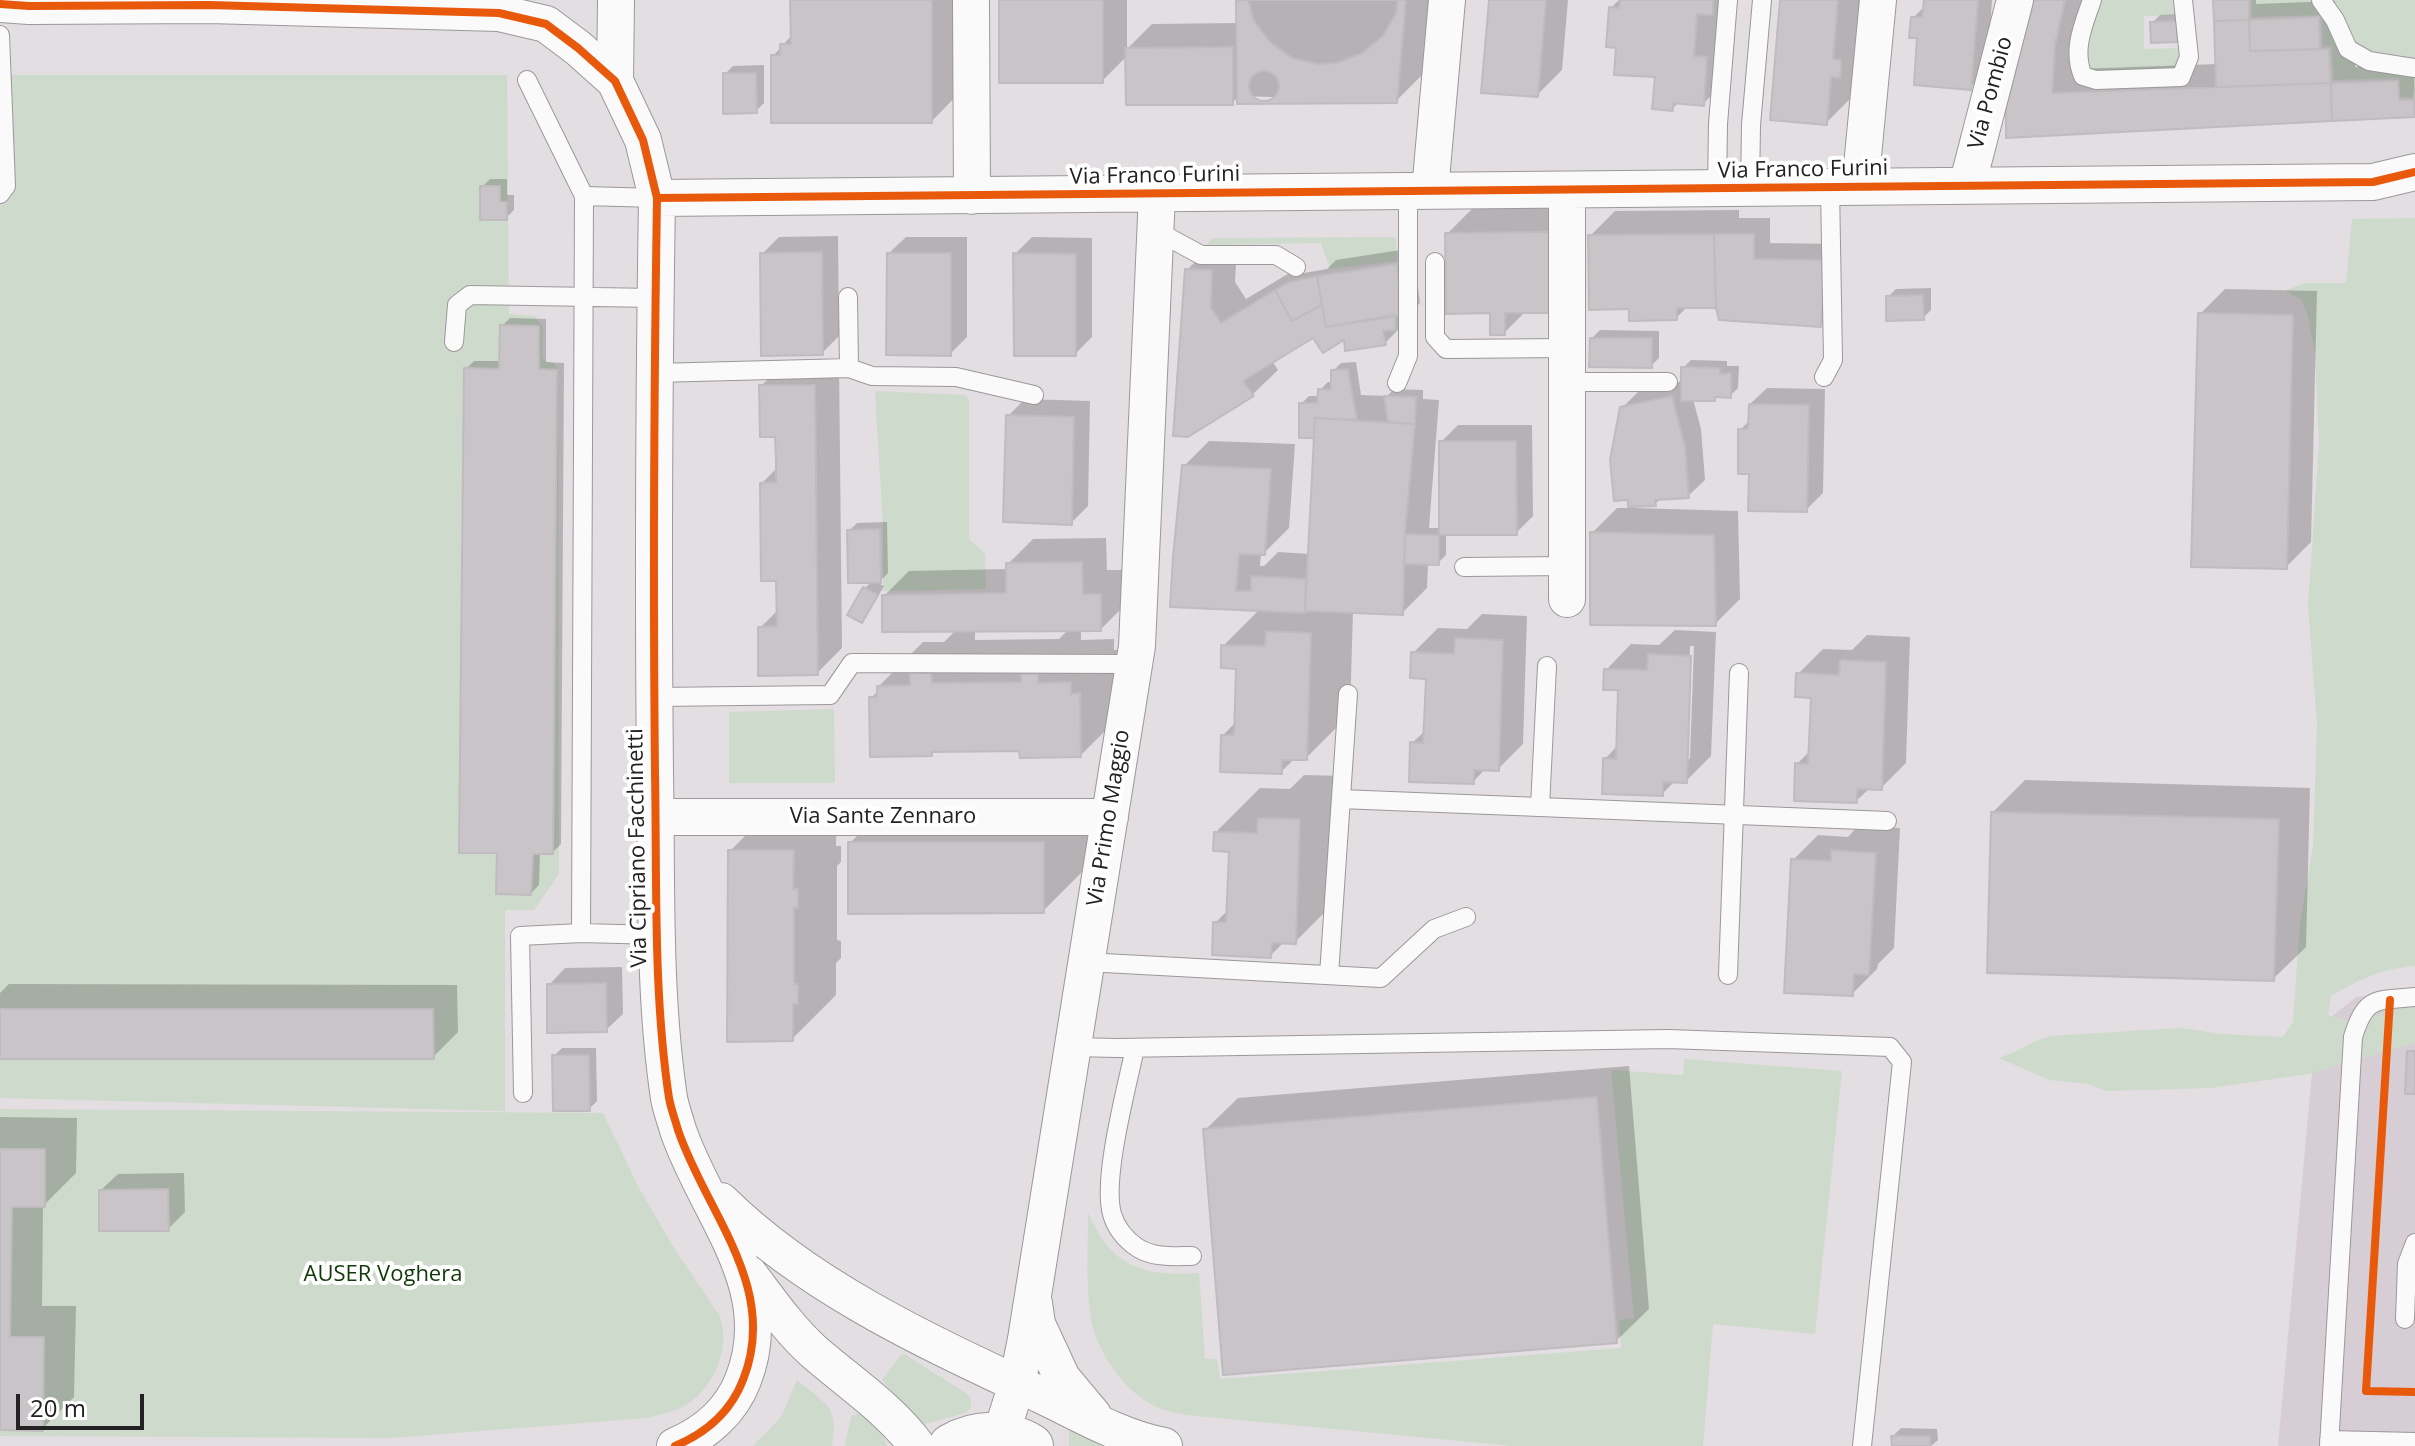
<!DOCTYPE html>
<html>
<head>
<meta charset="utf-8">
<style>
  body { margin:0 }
  #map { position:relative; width:2415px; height:1446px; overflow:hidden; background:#e3dee2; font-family:"Open Sans",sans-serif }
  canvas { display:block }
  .scale { position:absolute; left:16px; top:1394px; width:128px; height:36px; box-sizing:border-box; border:4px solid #232123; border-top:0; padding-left:10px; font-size:24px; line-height:28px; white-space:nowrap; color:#232123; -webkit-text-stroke:6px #fff; paint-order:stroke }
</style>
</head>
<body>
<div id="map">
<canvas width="2415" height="1446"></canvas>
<div class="scale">20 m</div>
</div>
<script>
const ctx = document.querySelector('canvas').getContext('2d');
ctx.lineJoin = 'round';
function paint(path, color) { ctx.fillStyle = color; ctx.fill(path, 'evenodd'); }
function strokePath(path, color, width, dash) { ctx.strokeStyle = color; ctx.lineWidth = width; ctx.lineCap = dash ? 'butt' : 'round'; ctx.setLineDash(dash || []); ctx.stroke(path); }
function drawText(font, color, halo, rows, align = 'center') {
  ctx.font = font + ' "Open Sans",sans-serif'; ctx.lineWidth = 8; ctx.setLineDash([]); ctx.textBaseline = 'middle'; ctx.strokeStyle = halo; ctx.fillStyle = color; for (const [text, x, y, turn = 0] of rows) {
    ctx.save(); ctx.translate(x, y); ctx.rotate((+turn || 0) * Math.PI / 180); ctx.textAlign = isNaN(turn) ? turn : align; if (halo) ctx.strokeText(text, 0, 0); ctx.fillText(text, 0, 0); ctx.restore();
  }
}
paint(new Path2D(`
  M2415,991V1446H2278L2316,1029L2356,997Z`), '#d7cdd5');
paint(new Path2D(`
  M2099,0H2177L2179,15L2144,16V49L2182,48L2177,70L2088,71L2085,43Z
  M2252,0H2415V91L2412,97H2400L2399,78L2334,80L2332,46L2323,45L2322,15L2252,17Z
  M0,75H507L509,314L535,316L543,328L542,354L544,361L554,363L558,370L559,874L534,910H505V1111L0,1098Z
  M2415,218V966C2381,969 2360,979 2331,996L2328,1015C2371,1031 2377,1008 2415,1002V1043L2309,1074L2210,1088L2107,1091L2088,1084L2049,1080L1999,1058C2017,1052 2031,1042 2050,1036L2180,1028L2222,1034L2283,1037L2293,1022L2300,923L2313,846L2317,725L2308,605L2319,444L2315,353L2308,317L2302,300L2285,291L2304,283H2346L2352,219Z
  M1396,237L1397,261L1330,269L1321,243L1206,245L1212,238Z
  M875,391L965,395L969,399V539L985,554L986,589L883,591V527Z
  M834,709L835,783H729V712Z
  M1684,1059L1842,1071L1815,1334L1713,1324L1703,1446H1512L1187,1415C1179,1413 1170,1412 1162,1409C1125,1395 1095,1351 1090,1313C1086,1280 1088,1246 1088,1213C1113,1268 1141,1276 1199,1273L1205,1359H1217L1220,1379L1621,1348L1619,1320L1634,1318L1611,1070L1683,1075Z
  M0,1109L603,1113L638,1186L672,1245L719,1315C733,1348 711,1396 678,1409C668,1413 657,1415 647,1418L391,1438L0,1436Z
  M904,1354L966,1393L971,1399V1407L966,1413L921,1425L882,1380L900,1356Z
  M797,1380C826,1405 839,1405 832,1446H753L781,1417Z
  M862,1412C872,1421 884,1433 887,1446H845L851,1416Z
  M1069,1428L1104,1446H1069Z`), '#cedacb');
paint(new Path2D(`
  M792,0H964V88L932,121L773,56L792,35Z
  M1001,0H1127V49L1152,24L1238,23V0H1434L1428,69L1396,101L1239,96L1232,103L1127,56L1102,81Z
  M1491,0H1568L1562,70L1537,95Z
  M1619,0H1724L1728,79L1703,104L1679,102L1672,109L1657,76L1618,46L1611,8Z
  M1782,0H1860L1851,98L1826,123Z
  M1926,0H1992L1987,71L1970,88L1920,36L1913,18L1925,6Z
  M2032,0H2083L2076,69L2217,64L2215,0H2256V4L2335,1L2336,33H2346V60L2355,59V67L2414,65L2415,115L2008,136Z
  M2185,14V32L2177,40L2152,23L2160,15Z
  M764,65V103L756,111L725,74L733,66Z
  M490,179H507V195H514V210L506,218L482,187Z
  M1575,208L1526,311L1504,333L1447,234L1472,209Z
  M1739,210V218H1770V243L1841,244L1837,308L1820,325L1717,305L1688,306L1676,318L1630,307L1590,236L1615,211Z
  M838,236L839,336L822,353L762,254L779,237Z
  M906,237H967V337L950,354L889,253Z
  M1032,237L1092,238V337L1075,354L1015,254Z
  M1212,245H1237L1235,282L1246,299L1301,266L1304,273L1327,269L1336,260L1413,248L1420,303L1409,315L1410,318L1385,343L1345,336L1314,335L1272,361L1278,370L1253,394L1187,435V270Z
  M1931,288V310L1923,318L1888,297L1896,289Z
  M2225,289L2317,291L2311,542L2286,567L2200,314Z
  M510,318L546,319V362L564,363L561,844L553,852H540L539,885L531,893L499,851L466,369L474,361H501L502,326Z
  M1600,330L1659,331V358L1651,366L1592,338Z
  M1691,360L1727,361V366H1739L1738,388L1730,396L1718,395L1714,399H1693L1701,429L1705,480L1688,496L1661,498L1655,504L1635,505V508L1738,511L1740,599L1715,624L1592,533L1617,508H1631L1622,408L1639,391L1683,381V368Z
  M786,361H839L842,648L817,673L760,628L779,609L778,579L762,483L777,468V435L761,386Z
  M1356,362L1361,395L1387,396L1394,389L1423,390V399L1439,400L1429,528H1441V442L1458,425H1532L1533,516L1516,533H1446V555L1438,563H1428L1427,588L1402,613L1353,611L1350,714L1306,758H1295L1281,772L1222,736L1236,722L1238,667L1223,646L1261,608L1173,605L1184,466L1209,441L1295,444L1289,528L1264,553H1261L1260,566H1264L1278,552L1310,554L1316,433L1301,404L1309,396H1320V390L1328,382H1333V371L1341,363Z
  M1767,388L1825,389L1823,493L1806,510L1751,472L1740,430L1750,420V404Z
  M1025,399L1090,401L1088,506L1071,523L1008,416Z
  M887,522L888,573L878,583L884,586L869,612L861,620L850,614L865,588L872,581L849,531L857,523Z
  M1106,538L1107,570H1125L1126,604L1101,629H1081V640L1114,639V650H1124L1125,711L1081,755L1021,748L935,750L931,754L871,698L879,690V686L923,642H944L956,630L884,596L909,571L1008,569V564L1033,539ZM1069,629L1059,639L975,640V630Z
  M1482,614L1527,616L1523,744L1498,769L1486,768L1473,782L1412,743L1426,730L1428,677L1413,653L1438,628L1467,629Z
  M1675,630L1716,632L1711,756L1686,781L1676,780L1662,794L1605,759L1618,745L1620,688L1606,670L1631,644L1659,645ZM1690,646H1694L1690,758L1686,762Z
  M1867,635L1910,637L1906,763L1881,788H1870L1856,801L1797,764L1811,750L1813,696L1798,674L1823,649L1852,650Z
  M1304,775L1343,776L1339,898L1295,942H1284L1270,956L1215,923L1229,909L1231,850L1216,832L1260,788L1290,789Z
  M2025,780L2310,788L2306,947L2273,979L1993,812Z
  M1087,798V867L1043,911L850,843L894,799Z
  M774,807H837L836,846H841V862L837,866V940L841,941V958L836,963V995L792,1039L730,851Z
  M1858,826L1900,828L1894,948L1878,964L1877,969L1852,994L1793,860L1818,835L1848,837Z
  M622,967L623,1014L606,1030L549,985L565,968Z
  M9,984L457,985L458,1032L433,1057H0V993Z
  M562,1048H596L597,1101L589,1109L554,1056Z
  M1629,1066L1649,1309L1616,1341L1205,1130L1238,1098Z
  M0,1117L77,1118L76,1173L43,1206L42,1306H76L74,1397L42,1429L0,1428Z
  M184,1173L185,1212L168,1229L101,1190L118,1174Z
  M1901,1428L1937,1429L1938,1440L1931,1446H1894L1893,1436Z`), '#0003');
const building = new Path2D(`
  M790,0H932V123H771V55H780V44H791Z
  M999,0H1103V83H999Z
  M1236,0H1406L1397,103L1237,104Z
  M1248,0H1398L1396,13L1383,36L1362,53L1337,63L1318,64L1292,58L1270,42L1254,21Z
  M1489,0H1546L1538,97L1481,93Z
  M1620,0H1713V15L1697,14L1694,56L1707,57L1704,106L1673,103V111L1652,109L1655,77L1614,75L1616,48L1606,47L1609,7L1619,8Z
  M1780,0H1838L1833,59L1841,60V69L1840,78L1831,77L1827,125L1770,120Z
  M1924,0H1978L1971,90L1914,85L1917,38H1909L1911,17H1922Z
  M2029,0H2065L2055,45L2052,93L2331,83L2332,121L2006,138V95Z
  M2213,0H2249V20L2214,21Z
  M2319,17L2320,49L2250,51L2249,20Z
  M2249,20L2250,51L2329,49L2331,83L2216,87L2214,21Z
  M2177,21L2178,42L2151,43L2150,22Z
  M1233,47V105H1126L1125,48Z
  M1249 86a15 15 0 1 1 30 0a15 15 0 1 1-30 0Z
  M723,73H756L757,113L723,114Z
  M2398,81L2399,100H2414L2415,117L2332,121L2331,83Z
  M480,186H500V202H507V220H480Z
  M1551,232L1552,313H1505V335H1490V313L1446,314L1445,233Z
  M1714,234H1754V259L1826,260L1821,327L1719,320L1716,308Z
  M1714,234L1716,308H1677V320L1629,321V309L1589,310L1588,235Z
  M822,252L823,355L761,356L760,253Z
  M887,253H951V356L886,355Z
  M1013,253L1076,254V356H1014Z
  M1397,264L1403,315L1326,327L1317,276Z
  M1185,269L1212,270L1211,308L1221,323L1275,290L1292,321L1322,305L1326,327L1395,315L1396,330L1383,331L1386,345L1345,351L1344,340L1323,353L1313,338L1243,381L1254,396L1188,437L1173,436Z
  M1317,276L1322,305L1292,321L1275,290L1289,282Z
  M1923,295L1924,320L1886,321V296Z
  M2198,313L2293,315L2287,569L2191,567Z
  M500,325L539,326V369L557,370L553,854H533L531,895L496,894L497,853H459L464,368L499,369Z
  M1590,338H1652V368L1589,367Z
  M1681,367L1720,368V374L1731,373V398L1715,397V401H1681Z
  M1348,369L1357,420L1315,418L1314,438H1299V403H1317L1318,389L1331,390V370Z
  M759,385H815L818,675L758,676V627L777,626L776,581H761L760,483L776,482V460L775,437H760Z
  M1384,396L1416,397L1415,424L1388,422Z
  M1672,396L1685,447L1689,498L1655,500L1656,506L1628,507V500L1614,501L1610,460L1620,407Z
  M1749,404L1809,405L1807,512L1748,511L1749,474H1738V429H1748Z
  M1006,415L1074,417L1072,525L1003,522Z
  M1315,418L1415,424L1405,534L1403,615L1305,611Z
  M1439,441H1516L1517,535H1439Z
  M1182,465L1271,469L1265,555L1239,554L1236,591H1251V576L1306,579L1305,613L1170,607L1173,557Z
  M880,529L881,583H848L847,530Z
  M1590,532L1714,535L1716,626L1590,625Z
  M1405,534L1439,535V565L1404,564Z
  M1082,562L1083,594H1101V631L882,632V595L1006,593V563Z
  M863,587L878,595L862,623L847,615Z
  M1266,631L1311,633L1307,760H1282V774L1220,772L1221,735H1234L1236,669L1221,668V645L1265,646Z
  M1455,638L1503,640L1499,771L1474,770V784L1409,782L1410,742L1423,743L1426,679L1410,678L1411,652L1454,654Z
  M1648,654L1691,656L1687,783L1663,782V796L1602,794L1603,758L1616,759L1618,690H1603L1604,669L1647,670Z
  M1840,660L1886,662L1882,790L1857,789V803L1794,801L1795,763L1808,764L1811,698L1795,697L1796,673L1839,675Z
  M910,673H931L932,683L1021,682V674H1038V683L1071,682V694L1080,693L1081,757L1020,758L1019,751L932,752V756L870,757L869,697H877V686L910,685Z
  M1991,812L2279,819L2274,981L1987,973Z
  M1258,818L1300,819L1296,944L1272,943L1271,958L1212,955L1213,922H1226L1229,852L1213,851L1214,832L1257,833Z
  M848,842H1044V913L848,914Z
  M728,850H794L793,889H798V908H794V984H798V1004H793V1041L727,1042Z
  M1831,850L1876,853L1869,975L1854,974L1853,996L1784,993L1791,859L1831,861Z
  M606,983L607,1032L547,1033V984Z
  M0,1009H433L434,1059H0Z
  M2407,1051H2415V1094H2405Z
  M552,1055H589L590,1111H553Z
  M1597,1097L1617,1343L1223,1375L1203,1129Z
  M0,1149H45V1207H12L10,1337H44L43,1431L0,1430Z
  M168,1189L169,1231H99V1190Z
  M1891,1436H1930V1446H1892Z`);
paint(building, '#c8c4c7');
strokePath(building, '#bfbbbe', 2);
const service = new Path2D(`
  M2092,0C2083,26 2072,50 2083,76L2096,80L2181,77L2189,57L2183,0
  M2321,0L2335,20L2348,49L2369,61L2415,68
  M0,35L6,186L0,194
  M527,80L584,196L581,933L658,935
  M1717,188L1718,124L1728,0
  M1750,188L1751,125L1762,0
  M584,196L657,198
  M1155,230L1201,255H1276L1296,267
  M1435,262V337L1446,349L1567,348
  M848,297L849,368
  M454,342L457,305L470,295L655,298
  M655,373L849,368L872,376L956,377L1034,395
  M1824,377L1833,360L1830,187
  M1567,382H1668
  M1397,383L1408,356V191
  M1464,567L1567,566
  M654,697L830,695L852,663L1134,664
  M1341,799L1887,821
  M1540,807L1547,666
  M1086,962L1381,978L1434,929L1466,917
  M1329,975L1348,694
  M1728,975L1739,673
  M1072,1047L1118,1048L1668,1039L1890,1047L1902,1062L1862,1446
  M1135,1048C1127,1087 1102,1178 1112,1214C1116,1228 1126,1240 1138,1248C1154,1258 1174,1256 1192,1256
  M523,1093L520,936L581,933
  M2405,1319L2407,1264L2415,1243
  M2329,1440L2415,1442
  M2329,1446L2353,1037C2366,995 2376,1001 2415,997`);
const minor = new Path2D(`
  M971,0L972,196
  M0,4L29,6L209,5L499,13L546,24L578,48L615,81L643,140L657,198L2373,182L2415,172
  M615,81L616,0
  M1967,186L2015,0
  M1860,187L1878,0
  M1430,191L1447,0
  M657,198C654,390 653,581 655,773C657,881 653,991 669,1098C671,1109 675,1119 678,1130C706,1213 780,1287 743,1380C731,1411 706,1433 675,1446
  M1567,599V190
  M656,817H1110
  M721,1201C809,1288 930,1343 1041,1395C1081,1414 1121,1438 1164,1446
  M749,1274C769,1300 788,1328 812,1350C847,1381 889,1408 917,1446
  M1034,1303L1037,1324L1062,1378L1093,1415
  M1001,1434L1017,1384L1026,1339L1137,646L1157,194`);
const secondary = new Path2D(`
  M951,1446C977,1431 1006,1431 1031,1446`);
strokePath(service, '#9b979a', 20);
strokePath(minor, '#9b979a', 38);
strokePath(secondary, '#9b979a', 46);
strokePath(service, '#fbfafb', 18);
strokePath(minor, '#fbfafb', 36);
strokePath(secondary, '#fbfafb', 44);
strokePath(new Path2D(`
  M0,4L29,6L209,5L499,13L546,24L578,48L615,81L643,140L657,198L2373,182L2415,172
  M657,198C654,390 653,581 655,773C657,881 653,991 669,1098C671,1109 675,1119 678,1130C706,1213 780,1287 743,1380C731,1411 706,1433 675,1446
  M2390,1000L2366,1391L2415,1392`), '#e8590c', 8);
drawText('22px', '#232123', '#fff', [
  ["Via Pombio",1991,93,-75],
  ["Via Franco Furini",1803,170,-1],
  ["Via Franco Furini",1155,176,-1],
  ["Via Sante Zennaro",883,817],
  ["Via Primo Maggio",1109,818,-81],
  ["Via Cipriano Facchinetti",638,848,-91]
]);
drawText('22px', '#11390a', '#fff', [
  ["AUSER Voghera",383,1275]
]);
</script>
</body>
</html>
